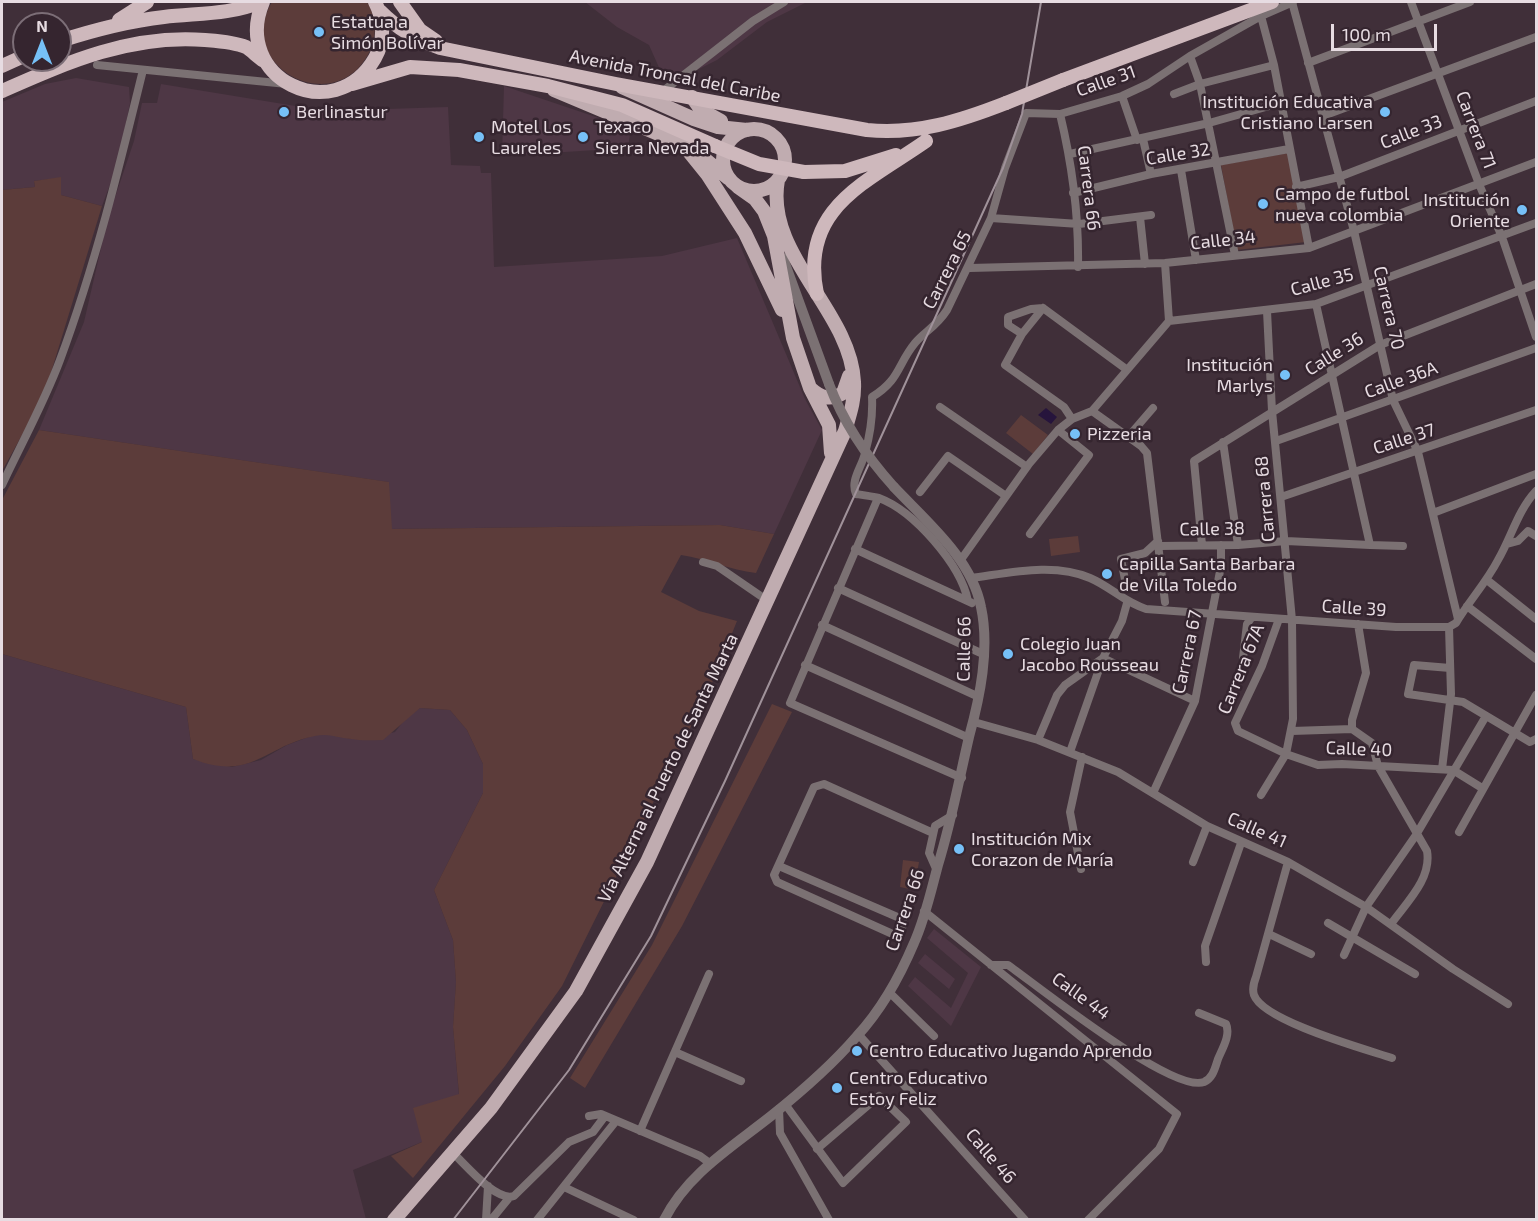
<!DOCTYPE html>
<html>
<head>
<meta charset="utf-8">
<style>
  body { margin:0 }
  #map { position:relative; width:1538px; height:1221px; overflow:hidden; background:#402f39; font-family:"Exo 2",sans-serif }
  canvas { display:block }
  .frame { position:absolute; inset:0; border:3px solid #e7dce2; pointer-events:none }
  .north { position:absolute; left:12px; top:12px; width:60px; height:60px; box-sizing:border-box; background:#35252f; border:2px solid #7c6e77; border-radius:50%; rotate:0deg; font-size:16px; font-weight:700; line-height:24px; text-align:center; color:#e7dce2 }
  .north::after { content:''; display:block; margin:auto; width:21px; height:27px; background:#76c0f7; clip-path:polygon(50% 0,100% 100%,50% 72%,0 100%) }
  .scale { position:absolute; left:1331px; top:24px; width:106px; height:27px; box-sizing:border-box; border:3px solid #e7dce2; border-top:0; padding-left:8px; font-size:18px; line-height:21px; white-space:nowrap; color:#e7dce2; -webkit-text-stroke:4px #35252f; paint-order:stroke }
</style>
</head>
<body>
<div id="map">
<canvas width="1538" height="1221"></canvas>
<div class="frame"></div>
<div class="north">N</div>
<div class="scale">100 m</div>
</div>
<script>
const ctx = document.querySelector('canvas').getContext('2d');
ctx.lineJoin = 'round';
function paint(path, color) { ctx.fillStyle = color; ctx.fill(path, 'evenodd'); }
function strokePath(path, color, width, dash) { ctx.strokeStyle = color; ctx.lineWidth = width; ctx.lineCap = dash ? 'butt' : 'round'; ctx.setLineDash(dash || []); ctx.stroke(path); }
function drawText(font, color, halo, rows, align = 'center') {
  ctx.font = font + ' "Exo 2",sans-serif'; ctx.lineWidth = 5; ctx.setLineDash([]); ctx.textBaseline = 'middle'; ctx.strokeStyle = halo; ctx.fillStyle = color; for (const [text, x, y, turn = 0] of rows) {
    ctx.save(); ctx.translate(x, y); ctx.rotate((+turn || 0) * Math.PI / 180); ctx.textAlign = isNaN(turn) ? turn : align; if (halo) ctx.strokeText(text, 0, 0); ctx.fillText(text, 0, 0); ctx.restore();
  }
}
paint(new Path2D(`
  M585,2H807L767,22L717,60L687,75L661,72L649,45L617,27Z
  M76,78L129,87L130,103L118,163L102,206L61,195V178L34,181L35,187L2,190V102L45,84Z
  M161,84L326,111L448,107L451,165L480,166L481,173H491L494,267L662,256L737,238L805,399L822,430L774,534L720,525L391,529L388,482L39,430L84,322L108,218L134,141L142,103H157Z
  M504,86L599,118L630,134L628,148L502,156Z
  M2,654L186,707L193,759L232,767L261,760L287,745L311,736L329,733L351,739H366L395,732L406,718L420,708L450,710L467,730L483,764V793L434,890L453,940L456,982L453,1027L459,1095L422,1142L353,1170L366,1219H2Z
  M934,929L981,967L951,1026L908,986L915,977L951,1008L968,973L927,938Z
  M925,954L955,979L949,989L918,963Z`), '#4e3745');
paint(new Path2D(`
  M272,2H367C375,13 377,33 372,46C341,124 232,68 272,2Z
  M1288,153L1306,242L1237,250L1221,165Z
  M61,177V195L102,206L49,379L31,419L2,471V190L35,187L34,181Z
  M1021,415L1048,435L1033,454L1006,433Z
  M39,430L389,482L392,529L720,525L774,534L756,573C730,570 707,559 681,555L661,592L699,611L737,621L710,688L562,986L505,1066L413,1178L391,1156L422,1142L413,1108L459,1094L453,1027L456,982L453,940L434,890L483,793V764L467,730L450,710L420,708L383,740C373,740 361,741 351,739C337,738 329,733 315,736C266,745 252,782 193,759L186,707L2,654V500Z
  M1078,536L1080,552L1051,556L1049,539Z
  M772,704L792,712L682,926L585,1088L570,1078L652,945Z
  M903,860L919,862L914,890L900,887Z`), '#5c3c3a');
paint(new Path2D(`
  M1046,408L1057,417L1051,424L1038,415Z`), '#26143c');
strokePath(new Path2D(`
  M1292,2L1354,231L1393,400L1418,452L1458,619
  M1411,2L1479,184L1502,237L1536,337
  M1261,16L1274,65L1309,248
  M1190,56L1200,84L1235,255
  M1308,63L1470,2
  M97,65L287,84
  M662,92L753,21L784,2
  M1174,94L1200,84L1274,65
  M1122,96L1137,140
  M1060,114C1072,164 1079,215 1078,267
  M1323,116L1536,37
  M1143,139L1151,174
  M1070,154L1209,123L1280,103
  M1181,170L1196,260
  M1296,187L1339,177L1536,101
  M1073,193L1151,174L1289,149
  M1140,217L1145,264
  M991,218L1079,224L1151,215
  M1165,263L1169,321
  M970,268L1165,263L1309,248L1536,162
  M1043,308L1022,334L1005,365L1064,407L1072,419
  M1043,308L1126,369
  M1022,334L1008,325V317L1031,309L1043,308
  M940,407L1027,467
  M1092,411L1141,446L1147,453L1165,602
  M1128,437L1153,408
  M1276,441L1536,348
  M1223,442L1238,545
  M2,485C21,444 44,403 60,360C95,266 119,168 143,70
  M920,492L948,456L1006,496
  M1281,497L1536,410
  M878,498L790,703L962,778
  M1433,513L1536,474
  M1030,534L1089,455L1058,430
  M1507,544L1518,541L1528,531L1536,536
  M1202,545L1194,461L1380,345L1536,284
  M1370,545L1403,546
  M1160,546L1238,545L1286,541L1370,545L1316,304
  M855,549L972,603
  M960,561L1029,464L1058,430L1072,419L1092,411L1169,321L1316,304L1536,223
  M703,562L717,566L768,601
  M971,578C1009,573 1054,562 1090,578C1111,587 1124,602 1146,609L1396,627H1449L1456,623C1469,601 1486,583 1498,560C1511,538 1518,510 1536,491
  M1487,580L1536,619
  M1126,585L1121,559L1145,553L1158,541
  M838,588L983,654
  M968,601C961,565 914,511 879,498C871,496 863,495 856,494C850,480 862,467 865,453C870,435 873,417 872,397C900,380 897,365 915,343C925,331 936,327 947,310L991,218L1005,168L1026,113L1060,114L1122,96L1148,84L1190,56L1261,16L1293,2
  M1467,606L1536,659
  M1279,619L1262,666L1235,723L1238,731L1286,754L1318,765L1342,764L1453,770L1482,788
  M1358,624L1366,673L1352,720V729L1372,743L1378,766L1427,851C1432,879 1406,903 1391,924
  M822,625L979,697
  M1243,658L1247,624L1252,617
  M805,665L969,738
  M1450,668L1414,665L1408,694L1463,702L1530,742L1536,739
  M974,722L1038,740L1118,772L1207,826L1288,862L1366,907L1453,969L1508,1004
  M1292,731L1352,729
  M1038,740L1057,695L1065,685L1103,658L1195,701
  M1070,752L1103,658L1122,621L1127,603
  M1442,769L1451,694L1449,627
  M1153,793L1195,701L1221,566V545
  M1261,795L1286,754L1293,719L1292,620L1272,411L1267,311
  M1459,832L1536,695
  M1193,862L1207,826
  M1288,862L1256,977C1254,982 1252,989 1254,995C1263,1021 1365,1049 1392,1058
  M779,866L902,919L904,924L897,936L777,882L774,875L814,787L824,784L933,833
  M1081,869L1070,812L1082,757
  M937,871L929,853L935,826L953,815
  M924,911L1177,1114L1159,1149L1088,1220
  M1328,923L1415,974
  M1269,934L1311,954
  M1344,955L1366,907L1416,835L1486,716
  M1206,962L1205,946L1241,843
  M991,965H1008C1039,987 1173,1094 1204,1082C1213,1078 1215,1068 1218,1059C1222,1049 1231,1035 1226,1024L1199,1013
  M889,992L934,1036
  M859,1035L1025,1220
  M675,1052L741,1081
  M785,1104L843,1183L906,1122L879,1096L817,1149
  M779,1109L780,1133L829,1220
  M589,1116L601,1114L700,1156L711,1164
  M640,1131L709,974
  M453,1153C466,1165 496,1202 514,1196L569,1142L593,1132L605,1116
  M564,1187L634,1220
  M486,1220L488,1186
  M491,1220L509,1198
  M537,1220L616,1121`), '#7b7173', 8);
strokePath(new Path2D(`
  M783,258L829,384
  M664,1220C687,1174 732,1147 771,1116C801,1092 832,1065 857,1036C881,1010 900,976 914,943C925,919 931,891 938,865C951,823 959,780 969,737C980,697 990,649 981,607C972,559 927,522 894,487`), '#7b7173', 10);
strokePath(new Path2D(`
  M622,87L694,119L718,127L747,130
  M554,90L661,135L701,156L728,178
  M692,97L701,110L721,121
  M723 160a31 31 0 1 1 62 0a31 31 0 1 1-62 0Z
  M686,148L707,174L745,233L782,310
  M738,187L755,199L764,211L774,236L793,338L810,388L829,425L831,453
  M810,388C821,398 830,401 843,393L849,376
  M394,1220L491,1108L576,991L647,862L845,431C850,414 855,400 854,382C851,311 764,254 778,180`), '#c0acb0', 14);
strokePath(new Path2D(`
  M263,2C231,78 334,129 375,58C385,41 384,19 375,2
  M400,2L420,30L436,41
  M380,11C398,29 415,39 440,48L616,84L867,130C916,135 960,121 1006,103
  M119,20L147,2
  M60,41C94,30 129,21 164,17C197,13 230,15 260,2
  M2,66L24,56
  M1063,80L1272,2
  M352,84L410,67L459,70L548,86L622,105L715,146
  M2,91C68,62 131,34 205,40C217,41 234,42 246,47C252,51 258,57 264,61
  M804,172L845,171L896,155
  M817,294C799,208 866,183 926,141`), '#ceb8bc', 14);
strokePath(new Path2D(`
  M453,1220L569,1070L651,936L725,781L1003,168L1022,114L1041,2`), '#a0929a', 2);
strokePath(new Path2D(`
  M829,384C844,424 866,456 894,487`), '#7b7173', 10);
strokePath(new Path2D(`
  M1006,103L1063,80
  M715,146L759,164L804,172`), '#ceb8bc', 14);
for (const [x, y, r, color] of [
  [319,32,6,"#76c0f7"],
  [284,112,6,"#76c0f7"],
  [1385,112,6,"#76c0f7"],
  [479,137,6,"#76c0f7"],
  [583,137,6,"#76c0f7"],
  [1263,204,6,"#76c0f7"],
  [1522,210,6,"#76c0f7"],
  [1285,375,6,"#76c0f7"],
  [1075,434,6,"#76c0f7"],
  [1107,574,6,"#76c0f7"],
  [1008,654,6,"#76c0f7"],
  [959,849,6,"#76c0f7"],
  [857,1051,6,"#76c0f7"],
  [837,1088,6,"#76c0f7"]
]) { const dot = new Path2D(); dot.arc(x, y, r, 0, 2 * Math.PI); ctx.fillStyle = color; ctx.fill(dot); strokePath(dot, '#35252f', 2); }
drawText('18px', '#e7dce2', '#35252f', [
  ["Estatua a",331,22],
  ["Simón Bolívar",331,43],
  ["Institución Educativa",1373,102,"right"],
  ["Cristiano Larsen",1373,123,"right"],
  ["Berlinastur",296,112],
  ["Motel Los",491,127],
  ["Laureles",491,148],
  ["Texaco",595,127],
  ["Sierra Nevada",595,148],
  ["Campo de futbol",1275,194],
  ["nueva colombia",1275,215],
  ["Institución",1510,200,"right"],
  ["Oriente",1510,221,"right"],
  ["Institución",1273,365,"right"],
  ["Marlys",1273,386,"right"],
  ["Pizzeria",1087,434],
  ["Capilla Santa Barbara",1119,564],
  ["de Villa Toledo",1119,585],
  ["Colegio Juan",1020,644],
  ["Jacobo Rousseau",1020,665],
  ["Institución Mix",971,839],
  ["Corazon de María",971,860],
  ["Centro Educativo Jugando Aprendo",869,1051],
  ["Centro Educativo",849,1078],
  ["Estoy Feliz",849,1099]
], 'left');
drawText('18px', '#e7dce2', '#35252f', [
  ["Avenida Troncal del Caribe",675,76,11],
  ["Calle 31",1106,81,-19],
  ["Carrera 71",1476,130,69],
  ["Calle 33",1411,132,-21],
  ["Calle 32",1178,154,-9],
  ["Carrera 66",1089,188,83],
  ["Calle 34",1223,240,-6],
  ["Carrera 65",947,270,-63],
  ["Calle 35",1322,282,-15],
  ["Carrera 70",1389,308,77],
  ["Calle 36",1334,354,-32],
  ["Calle 36A",1401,380,-20],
  ["Calle 37",1404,439,-18],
  ["Carrera 68",1265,499,-95],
  ["Calle 38",1212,529,-1],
  ["Calle 39",1354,608,4],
  ["Calle 66",964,649,-89],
  ["Carrera 67",1187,652,-78],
  ["Carrera 67A",1241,669,-68],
  ["Calle 40",1359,749,2],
  ["Vía Alterna al Puerto de Santa Marta",668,768,-64],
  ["Calle 41",1257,830,24],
  ["Carrera 66",905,910,-71],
  ["Calle 44",1081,996,36],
  ["Calle 46",991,1156,49]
]);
</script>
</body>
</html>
